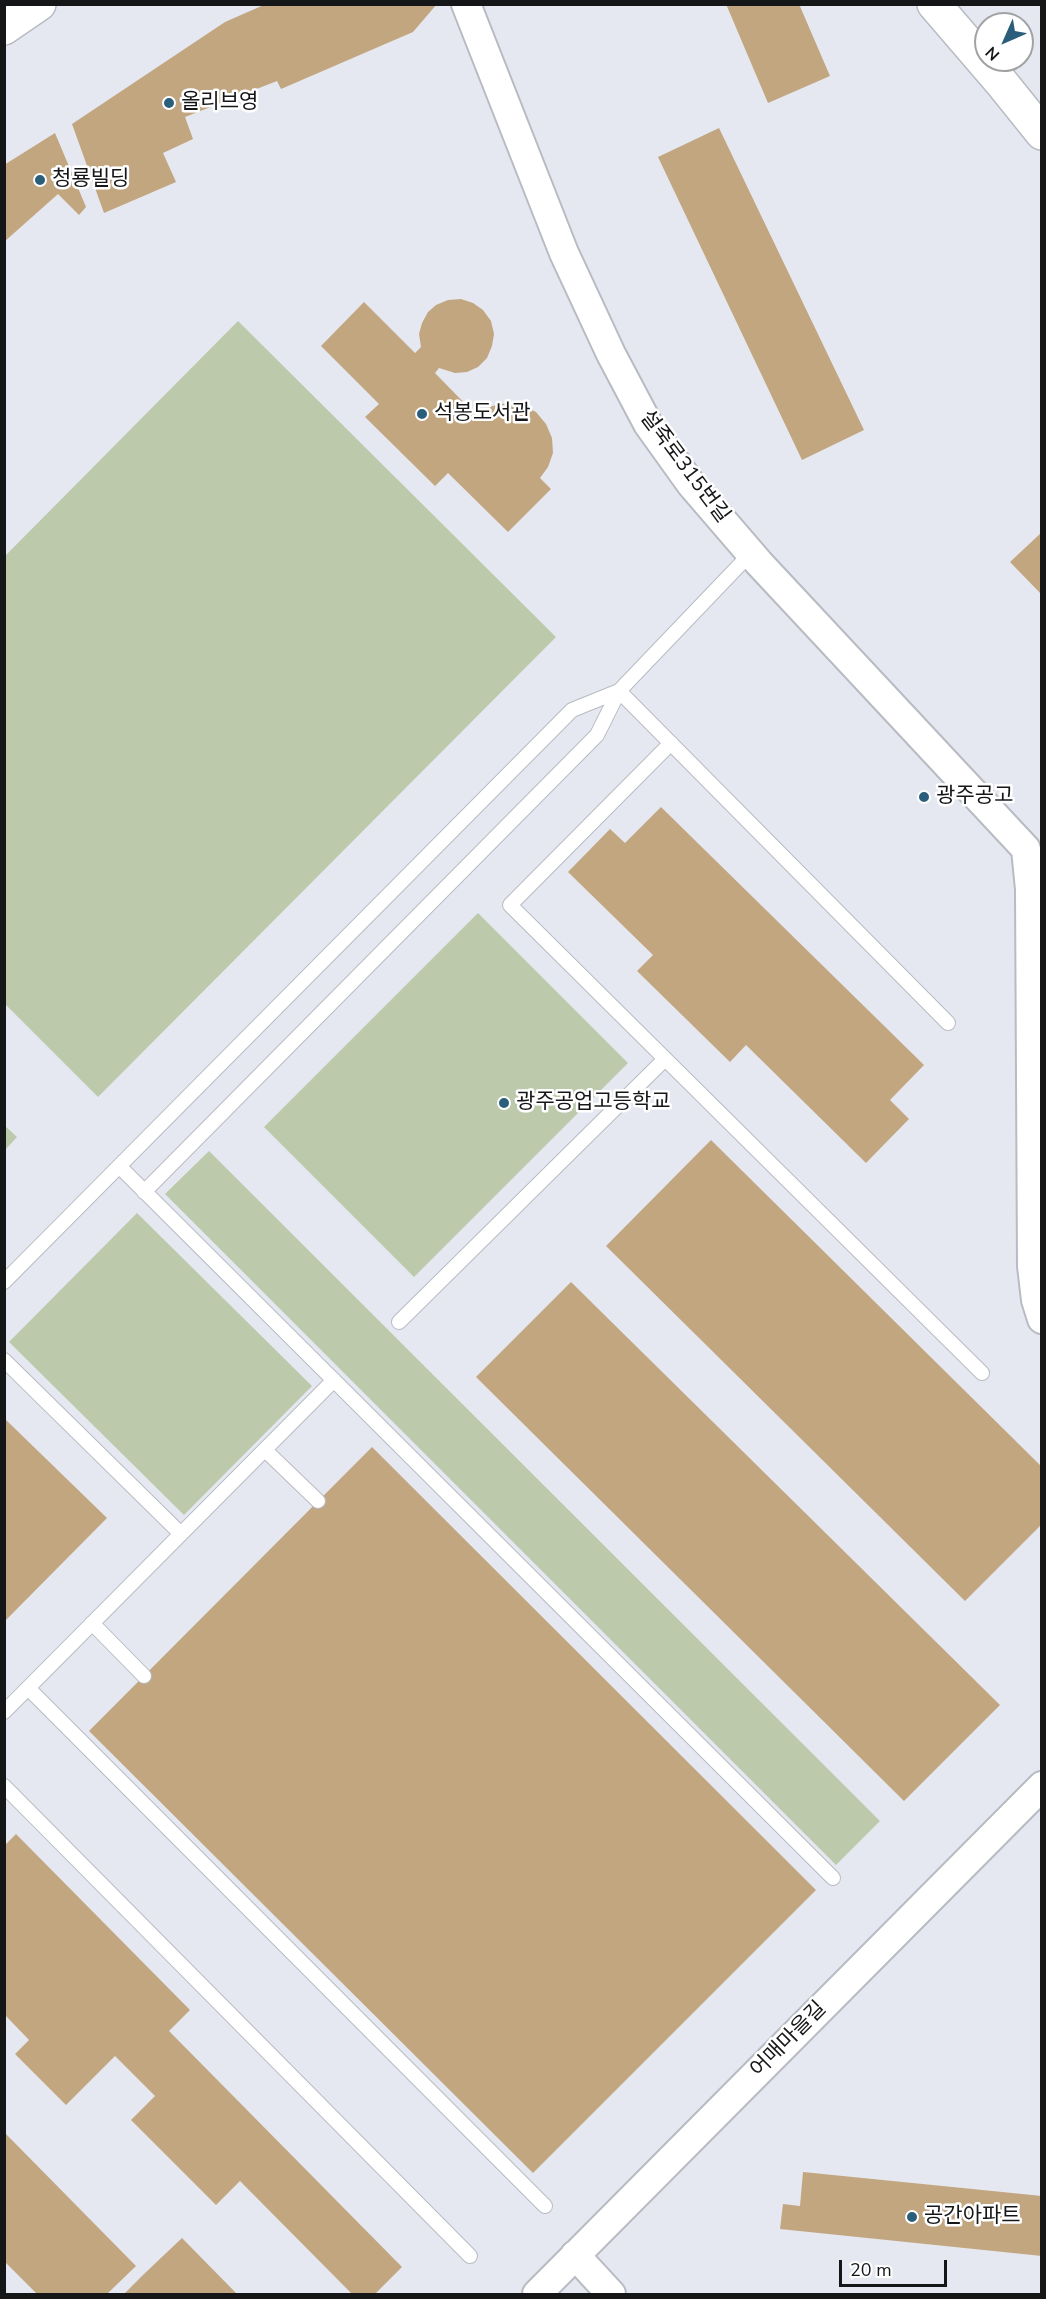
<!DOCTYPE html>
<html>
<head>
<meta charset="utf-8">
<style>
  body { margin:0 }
  #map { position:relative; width:1046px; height:2299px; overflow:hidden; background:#e5e8f0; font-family:"Nunito Sans",sans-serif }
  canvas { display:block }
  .frame { position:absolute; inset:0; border:6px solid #151618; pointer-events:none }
  .north { position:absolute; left:974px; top:12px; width:60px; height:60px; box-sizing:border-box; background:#fff; border:2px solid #a1a2a3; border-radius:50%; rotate:225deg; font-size:16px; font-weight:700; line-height:24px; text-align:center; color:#151618 }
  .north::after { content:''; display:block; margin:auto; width:21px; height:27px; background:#2a5e7a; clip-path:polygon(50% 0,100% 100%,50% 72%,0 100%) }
  .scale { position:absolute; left:839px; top:2260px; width:108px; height:27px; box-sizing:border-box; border:3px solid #151618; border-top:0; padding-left:8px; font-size:18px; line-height:21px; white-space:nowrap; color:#151618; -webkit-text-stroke:4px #fff; paint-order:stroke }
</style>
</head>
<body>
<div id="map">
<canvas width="1046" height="2299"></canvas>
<div class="frame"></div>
<div class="north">N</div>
<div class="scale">20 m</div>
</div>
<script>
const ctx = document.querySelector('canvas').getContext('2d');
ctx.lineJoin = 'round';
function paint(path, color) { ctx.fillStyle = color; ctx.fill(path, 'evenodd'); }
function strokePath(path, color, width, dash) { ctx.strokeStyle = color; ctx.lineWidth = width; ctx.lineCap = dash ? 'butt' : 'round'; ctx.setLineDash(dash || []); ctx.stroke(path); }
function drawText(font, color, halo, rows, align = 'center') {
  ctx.font = font + ' "Nunito Sans","Noto Sans KR",sans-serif'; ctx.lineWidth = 5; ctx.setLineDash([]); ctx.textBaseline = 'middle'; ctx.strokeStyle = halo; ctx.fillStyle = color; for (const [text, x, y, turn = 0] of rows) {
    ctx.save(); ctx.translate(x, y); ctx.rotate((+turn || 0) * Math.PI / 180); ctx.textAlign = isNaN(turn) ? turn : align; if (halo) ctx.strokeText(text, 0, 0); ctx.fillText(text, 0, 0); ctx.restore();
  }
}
paint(new Path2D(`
  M238,321L556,637L98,1097L5,1004V556Z
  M478,913L628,1063L414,1277L264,1127Z
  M4,1125L17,1137L5,1150H4Z
  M209,1151L880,1821L836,1865L165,1194Z
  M137,1213L312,1386L184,1515L9,1342Z`), '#bccaab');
paint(new Path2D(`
  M266,4H437L413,32L281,89L277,81L185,117L193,139L163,153L176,182L104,213L72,124L225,22Z
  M726,4H799L830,76L768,103Z
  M719,128L864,430L802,460L658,157Z
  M55,133L86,207L79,215L58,194L4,242V165Z
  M461,299L473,303L483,310L491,321L494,334L492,346L487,358L478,367L467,372L455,373L439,368L435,373L478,417L492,406L507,403L522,405L536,412L546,424L552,438L553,453L548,467L540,478L551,489L508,532L448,473L435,486L365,417L379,404L321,346L364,302L415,353L421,347L419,334L422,323L428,312L436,305L448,300Z
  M1042,532V595L1010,562Z
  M661,807L924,1065L890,1100L909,1119L866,1163L746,1045L730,1062L637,971L653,955L568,872L610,829L625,843Z
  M711,1140L1042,1467V1524L965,1601L606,1246Z
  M571,1282L1000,1705L904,1801L476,1377Z
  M4,1418L107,1518L4,1622Z
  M372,1447L816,1890L533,2173L89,1731Z
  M16,1834L190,2010L169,2031L402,2267L375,2294H352L240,2181L216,2205L131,2120L155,2096L115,2056L66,2105L15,2054L29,2040L5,2015V1845Z
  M4,2132L136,2266L107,2294H37L4,2261Z
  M803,2172L1042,2196V2256L780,2229L783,2204L800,2206Z
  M182,2238L237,2294H124L144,2274Z`), '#c2a680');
const lane = new Path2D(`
  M619,691L948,1023
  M671,743L510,905L982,1373
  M119,1166L833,1878
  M144,1192L597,735L619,691L751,553
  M4,1282L572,710L619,691
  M399,1322L665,1059
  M4,1360L181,1534
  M265,1450L318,1501
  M92,1623L144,1676
  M28,1688L545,2206
  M4,1712L334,1380
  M4,1786L470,2256`);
const street = new Path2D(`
  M466,4L564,253L611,354L648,424L691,484L759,563L1026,849L1030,889L1032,1266L1036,1300L1042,1319
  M575,2255L611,2294
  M537,2294L1042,1786`);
const secondary = new Path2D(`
  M934,4L1001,82L1042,133
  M4,28L39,4`);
strokePath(lane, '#b8bbc2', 16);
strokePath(street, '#b8bbc2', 32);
strokePath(secondary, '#b8bbc2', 36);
strokePath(lane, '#fff', 14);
strokePath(street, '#fff', 28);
strokePath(secondary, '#fff', 33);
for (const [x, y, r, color] of [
  [169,103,6,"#2a5e7a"],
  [40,180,6,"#2a5e7a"],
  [422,414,6,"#2a5e7a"],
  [924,797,6,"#2a5e7a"],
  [504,1103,6,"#2a5e7a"],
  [912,2217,6,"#2a5e7a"]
]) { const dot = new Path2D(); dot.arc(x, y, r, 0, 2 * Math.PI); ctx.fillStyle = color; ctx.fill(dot); strokePath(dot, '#fff', 2); }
drawText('21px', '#151618', '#fff', [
  ["올리브영",181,103],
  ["청룡빌딩",52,180],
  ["석봉도서관",434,414],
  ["광주공고",936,797],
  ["광주공업고등학교",516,1103],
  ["공간아파트",924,2217]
], 'left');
drawText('21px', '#151618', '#fff', [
  ["설죽로315번길",684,467,53],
  ["어매마을길",789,2040,-45]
]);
</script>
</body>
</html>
